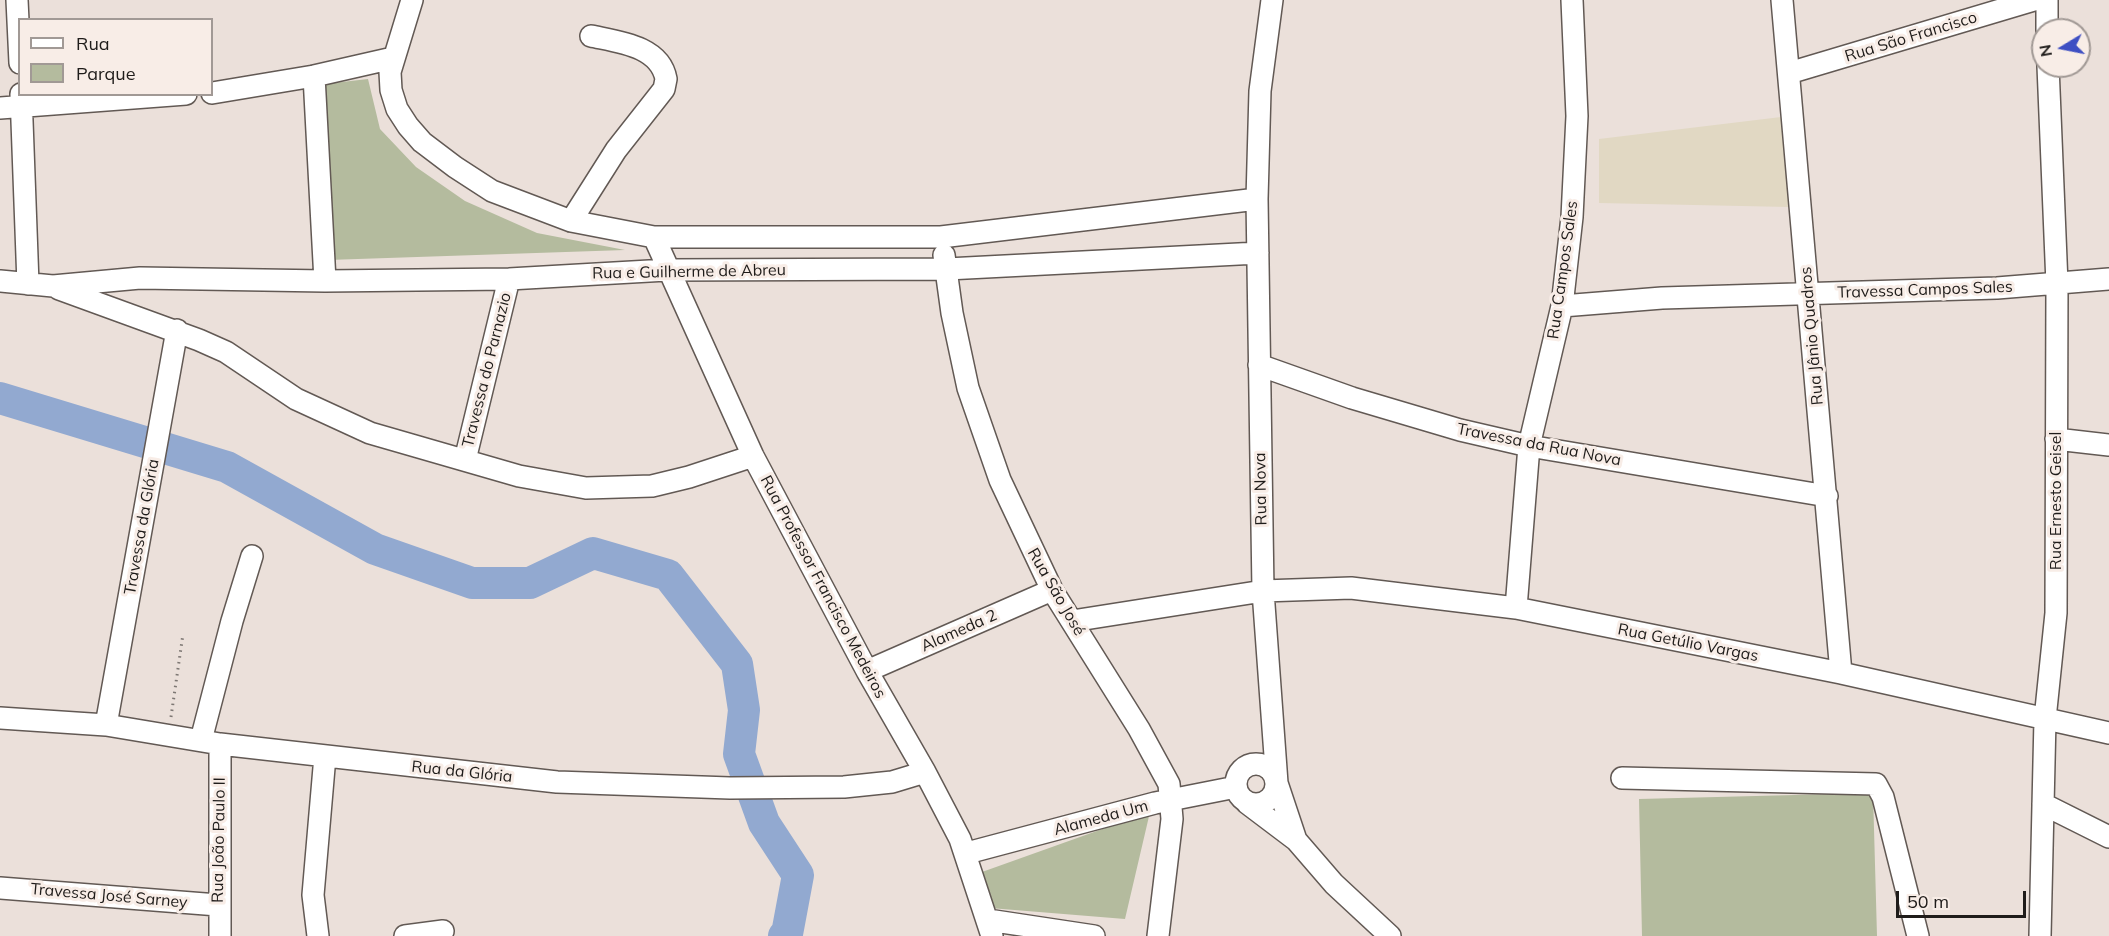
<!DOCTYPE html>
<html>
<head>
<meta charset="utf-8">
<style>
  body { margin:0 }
  #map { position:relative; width:2109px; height:936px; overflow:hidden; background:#ebe0da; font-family:Mulish,sans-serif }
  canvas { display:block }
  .legend { position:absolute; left:18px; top:18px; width:195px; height:78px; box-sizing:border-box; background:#f8ede7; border:2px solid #a19995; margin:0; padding:8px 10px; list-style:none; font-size:18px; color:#1f1c1a }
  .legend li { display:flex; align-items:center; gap:12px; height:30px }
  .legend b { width:30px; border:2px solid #a19995 }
  .north { position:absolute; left:2031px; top:18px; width:60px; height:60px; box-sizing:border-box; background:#f8ede7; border:2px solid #a19995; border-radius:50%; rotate:260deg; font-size:16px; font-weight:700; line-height:24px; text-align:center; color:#1f1c1a }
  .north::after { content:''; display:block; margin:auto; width:21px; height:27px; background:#3e4fc3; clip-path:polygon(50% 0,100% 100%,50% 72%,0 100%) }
  .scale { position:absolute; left:1896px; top:891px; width:130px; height:27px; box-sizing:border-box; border:3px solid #1f1c1a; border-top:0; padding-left:8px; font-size:18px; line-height:21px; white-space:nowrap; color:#1f1c1a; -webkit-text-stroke:4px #f8ede7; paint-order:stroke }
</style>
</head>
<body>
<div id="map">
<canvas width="2109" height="936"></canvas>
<ul class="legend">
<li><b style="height:8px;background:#fff"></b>Rua</li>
<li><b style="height:16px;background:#b4bb9e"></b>Parque</li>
</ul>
<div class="north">N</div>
<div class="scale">50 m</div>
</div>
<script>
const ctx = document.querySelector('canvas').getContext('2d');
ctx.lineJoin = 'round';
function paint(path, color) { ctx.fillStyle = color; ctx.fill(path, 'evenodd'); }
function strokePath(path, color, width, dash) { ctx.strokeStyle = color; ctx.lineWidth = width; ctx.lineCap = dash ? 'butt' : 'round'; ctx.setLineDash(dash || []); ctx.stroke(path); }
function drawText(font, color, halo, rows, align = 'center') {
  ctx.font = font + ' Mulish,sans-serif'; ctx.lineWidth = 6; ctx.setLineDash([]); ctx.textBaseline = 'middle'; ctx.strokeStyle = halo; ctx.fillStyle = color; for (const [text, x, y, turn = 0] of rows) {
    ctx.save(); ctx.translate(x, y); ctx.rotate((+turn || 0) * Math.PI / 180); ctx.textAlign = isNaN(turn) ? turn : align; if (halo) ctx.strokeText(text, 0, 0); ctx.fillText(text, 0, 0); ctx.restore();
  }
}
paint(new Path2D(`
  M1781,117L1789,207L1599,203V139Z`), '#e1d8c3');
paint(new Path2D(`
  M368,79L380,129L416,167L465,201L537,233L625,250L328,260L316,85Z
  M1873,793L1877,936H1642L1639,799Z
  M1150,812L1125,919L990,908L982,872Z`), '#b4bb9e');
strokePath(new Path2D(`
  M0,398L227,467L375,549L472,583H530L593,553L668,575L737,664L744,710L739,754L764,823L798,875L787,934L784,936`), '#92a9d0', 32);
const minor = new Path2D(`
  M17,0L20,63
  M412,0L390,72L391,90L397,109L408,126L422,142L455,167L492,191L571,221L654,237H941L1257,199
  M1272,0L1260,91L1257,199L1263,591L1277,783L1296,840L1334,884L1390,936
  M1782,0L1841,673
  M2047,0V30
  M1789,73L2034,0
  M314,76L325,281
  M212,93L314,76L393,58
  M21,94L28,284
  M0,108L186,94
  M571,221L616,150L664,89L666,79C660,46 619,42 591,36
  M654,237L753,456L867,671L925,772L960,839L992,936
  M944,255L952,313L968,388L1000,480L1052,590L1139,729L1169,784L1172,819L1158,936
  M0,281L53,286L140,278L325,281L509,279L667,270L947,269L1258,253
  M59,289L199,340L226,352L296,399L370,433L519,476L586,488L652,486L689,477L753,456
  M1562,306L1662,298L1997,288L2109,279
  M1259,365L1352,398L1460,430L1529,446L1827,496
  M2056,439L2109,445
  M465,460L509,279
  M1516,608L1529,446L1562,306L1572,217L1577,116L1572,0
  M1072,621L1263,591L1351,588L1516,608L1841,673L2109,733
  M867,671L1052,590
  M0,718L106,725L220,744L557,782L730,788L844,787L892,782L925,772
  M106,725L177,330
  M201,740L232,621L252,556
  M1236 784a20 20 0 1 1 40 0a20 20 0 1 1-40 0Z
  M1622,778L1876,784L1883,797L1918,936
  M1247,803L1296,840
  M2043,804L2109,837
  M967,853L1155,803L1236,787
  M0,888L218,905
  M988,920L1094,936
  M220,936V744
  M318,936L313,895L325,756
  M405,936L443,931
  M2040,936L2045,719L2056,613L2057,284L2048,66`);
strokePath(minor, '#625954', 24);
strokePath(new Path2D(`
  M171,717L183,634`), '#7d7773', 3, [1.5, 4.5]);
strokePath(minor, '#fff', 21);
drawText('16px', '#1f1c1a', '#f8ede7', [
  ["Rua São Francisco",1911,37,-17],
  ["Rua Campos Sales",1563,270,-82],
  ["Rua e Guilherme de Abreu",689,272,-1],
  ["Travessa Campos Sales",1925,290,-2],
  ["Rua Jânio Quadros",1812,336,-95],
  ["Travessa do Parnazio",487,370,-76],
  ["Travessa da Rua Nova",1539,445,11],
  ["Rua Nova",1261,489,-91],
  ["Rua Ernesto Geisel",2056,501,-90],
  ["Travessa da Glória",142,527,-80],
  ["Rua Professor Francisco Medeiros",823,587,62],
  ["Rua São José",1056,592,60],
  ["Alameda 2",959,631,-24],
  ["Rua Getúlio Vargas",1688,643,11],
  ["Rua da Glória",462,772,6],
  ["Alameda Um",1101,818,-15],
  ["Rua João Paulo II",219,840,-89],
  ["Travessa José Sarney",109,896,5]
]);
</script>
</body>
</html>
